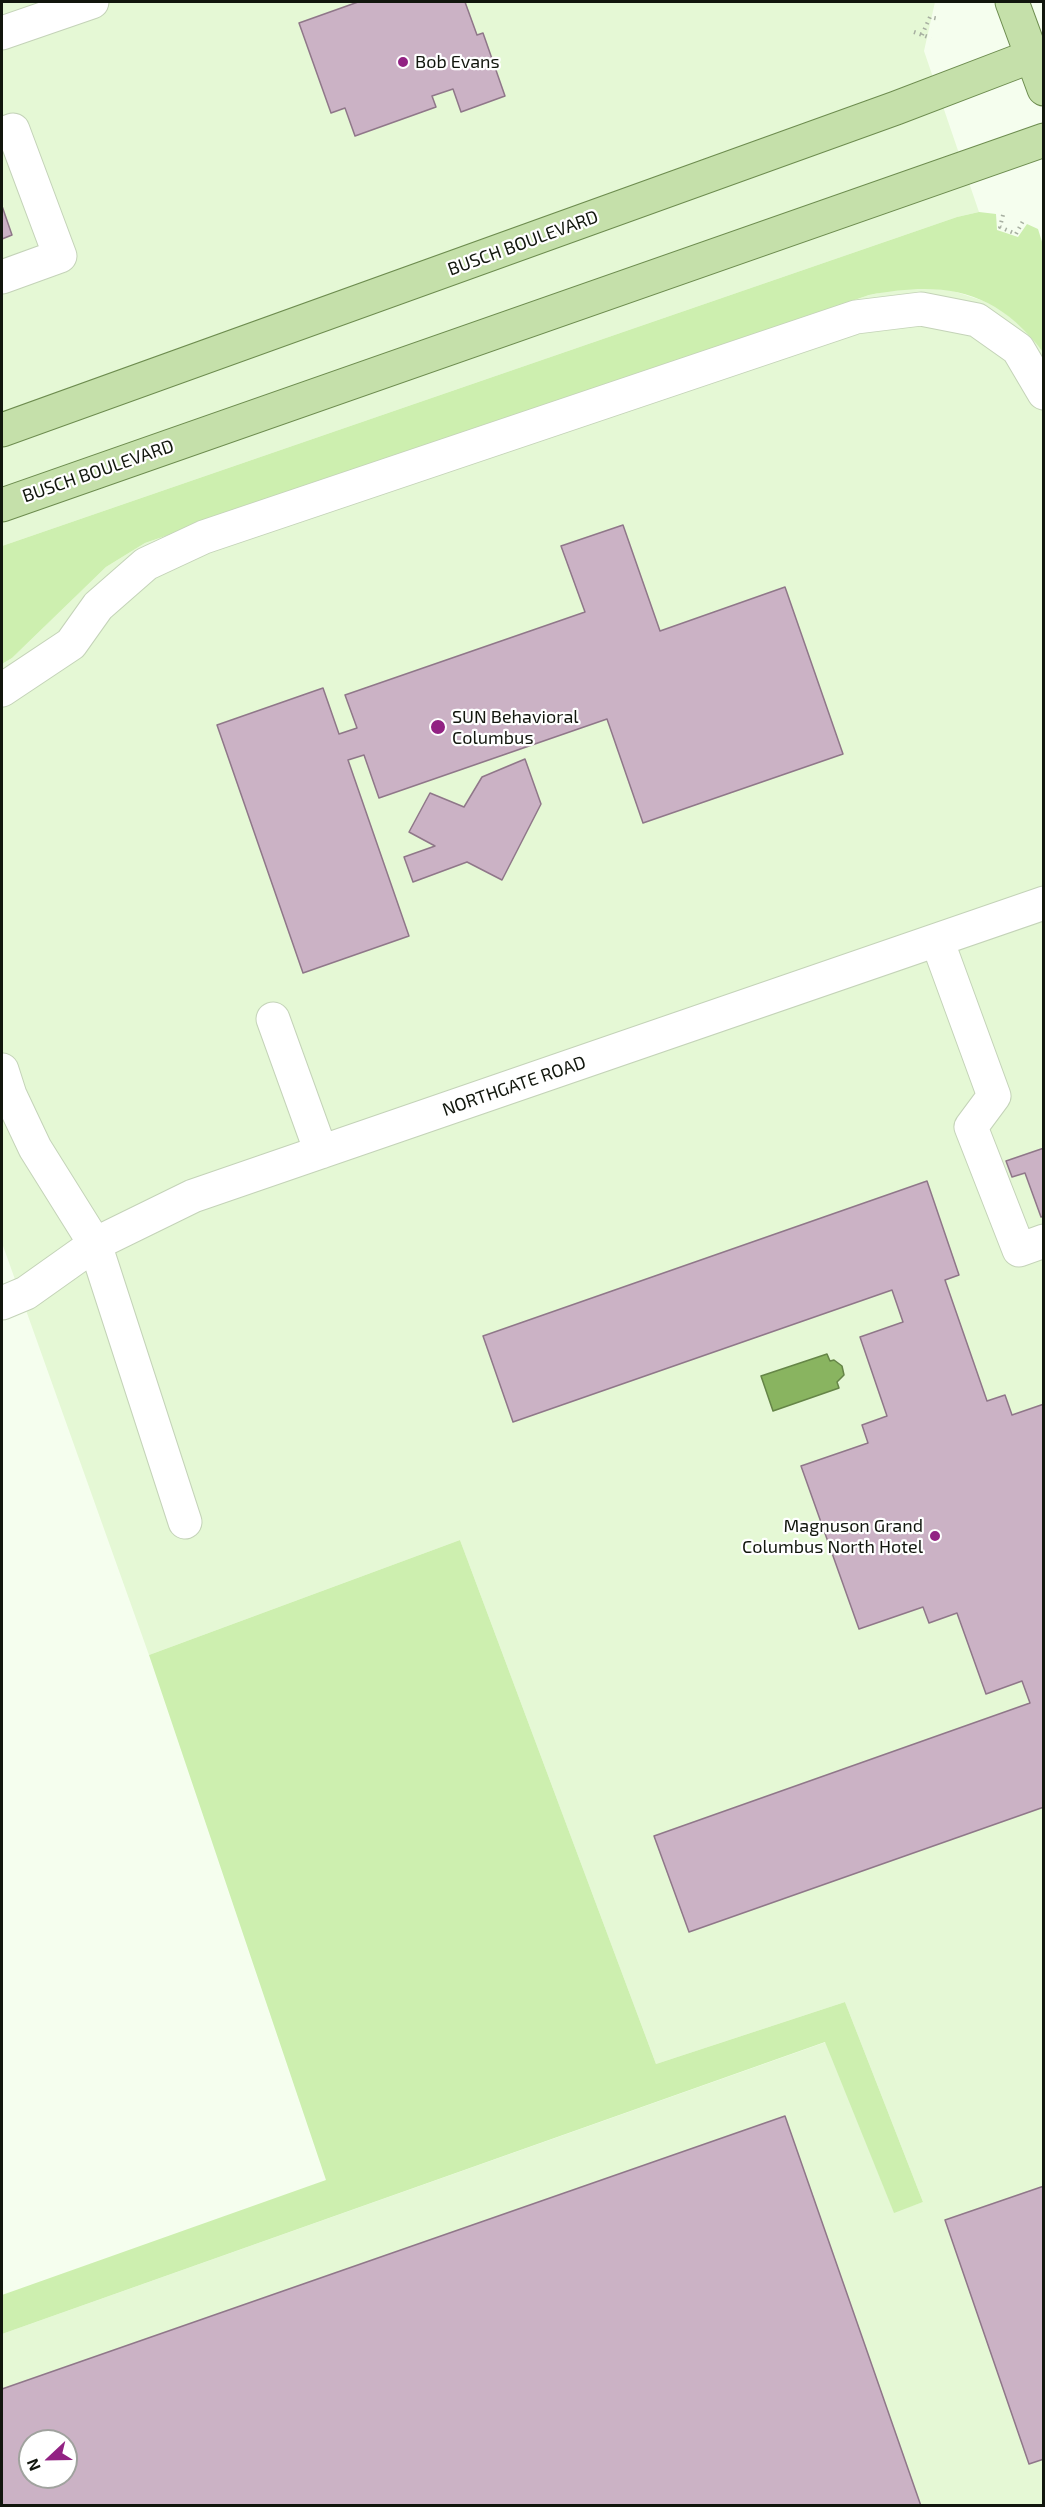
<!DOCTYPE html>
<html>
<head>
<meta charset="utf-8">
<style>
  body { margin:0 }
  #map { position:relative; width:1045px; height:2507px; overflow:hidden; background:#f5feee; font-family:"Exo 2",sans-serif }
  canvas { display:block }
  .frame { position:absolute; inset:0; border:3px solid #11160d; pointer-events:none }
  .north { position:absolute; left:18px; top:2429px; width:60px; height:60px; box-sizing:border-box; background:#fff; border:2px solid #a0a29e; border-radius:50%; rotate:248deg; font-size:16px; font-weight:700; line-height:24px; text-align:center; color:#11160d }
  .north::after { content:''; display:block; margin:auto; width:21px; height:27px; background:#922283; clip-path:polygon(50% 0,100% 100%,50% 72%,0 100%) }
</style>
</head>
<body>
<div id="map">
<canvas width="1045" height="2507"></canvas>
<div class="frame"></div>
<div class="north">N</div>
</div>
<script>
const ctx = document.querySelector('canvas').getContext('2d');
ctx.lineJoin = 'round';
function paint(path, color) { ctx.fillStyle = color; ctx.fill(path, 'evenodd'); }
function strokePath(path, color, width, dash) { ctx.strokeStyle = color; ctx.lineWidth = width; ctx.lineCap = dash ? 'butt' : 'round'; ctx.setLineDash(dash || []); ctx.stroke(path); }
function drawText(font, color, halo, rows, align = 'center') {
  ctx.font = font + ' "Exo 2",sans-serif'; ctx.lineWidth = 4.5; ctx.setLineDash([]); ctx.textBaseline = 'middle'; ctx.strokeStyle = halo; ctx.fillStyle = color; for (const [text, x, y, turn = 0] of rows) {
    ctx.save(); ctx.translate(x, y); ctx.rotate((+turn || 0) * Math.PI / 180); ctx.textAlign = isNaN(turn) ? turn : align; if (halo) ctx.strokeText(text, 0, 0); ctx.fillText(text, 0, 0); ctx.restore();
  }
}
paint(new Path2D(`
  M2,2H935L924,51L979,212L957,217L2,546Z
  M909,287L950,290L993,304L1025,328L1044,352L1043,2505H2V2334L826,2042L894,2212L923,2202L845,2002L656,2064L460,1540L149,1655L2,1243V664L12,658L106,567L145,543L869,295ZM30,2441H66V2477H30Z`), '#e5f8d5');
paint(new Path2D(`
  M979,212L996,214L997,230L1018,237L1027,224L1038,229L1043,245V352C995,289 944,281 869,295L145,543L106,567L12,658L2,664V546L957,217Z
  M460,1540L656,2064L845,2002L923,2202L894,2213L825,2042L2,2334V2295L326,2180L149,1655Z`), '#cdefaf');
const water = new Path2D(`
  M827,1354L830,1361L834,1360L842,1366L844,1375L837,1382L839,1388L773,1411L761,1376Z`);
paint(water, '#89b460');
strokePath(water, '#658547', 1.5);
const building = new Path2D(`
  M358,2H465L477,35L483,33L505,96L461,112L453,89L432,96L436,107L355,136L345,108L331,113L299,23Z
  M2,206L12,235L2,239Z
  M623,525L660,631L785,587L843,754L643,823L607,719L379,798L364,755L348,760L409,936L303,973L217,725L323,688L339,734L357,728L345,695L585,612L561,546Z
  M525,759L541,804L502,880L467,862L413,882L404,857L435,846L409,832L430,793L464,807L482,777Z
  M1044,1148V1216L1041,1217L1025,1173L1012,1177L1006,1161Z
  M927,1181L959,1275L945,1280L987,1401L1005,1395L1012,1415L1044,1404V1807L689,1932L654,1836L1030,1703L1022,1681L986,1694L957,1613L929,1623L923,1607L859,1629L801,1466L868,1443L862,1425L887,1416L860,1337L903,1322L892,1290L513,1422L483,1336Z
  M785,2116L921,2506H2V2389ZM30,2441H66V2477H30Z
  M1044,2186V2459L1029,2464L945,2220Z`);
paint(building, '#cbb2c5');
strokePath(building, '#8f7789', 1.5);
const minor = new Path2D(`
  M2,33L92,2
  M2,134L13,130L60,256L2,277
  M2,690L71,644L98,606L146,564L204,537L856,317L921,309L977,320L1018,349L1044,393
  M937,940L994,1096L971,1127L1019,1250L1044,1241
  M273,1019L321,1152
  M2,1070L10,1095L35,1148L95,1244L185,1522
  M2,1303L26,1293L95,1244L193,1196L1044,903`);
const major = new Path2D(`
  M1012,2L1044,89
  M2,430L896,108L1032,56H1044
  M2,505L1044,140`);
strokePath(minor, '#c4d3b8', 35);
strokePath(major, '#6d8c4f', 35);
strokePath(new Path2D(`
  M914,32L931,38
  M922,35L930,17L939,19
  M1003,215L1000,227L1016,234L1023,221`), '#a7afa1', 4, [1.5, 4.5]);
strokePath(minor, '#fff', 33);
strokePath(major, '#c5e0aa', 33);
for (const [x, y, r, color] of [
  [403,62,6,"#922283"],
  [438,727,8,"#922283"],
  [935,1536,6,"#922283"]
]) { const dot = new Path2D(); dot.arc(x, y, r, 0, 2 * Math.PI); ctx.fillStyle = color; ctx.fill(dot); strokePath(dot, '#fff', 2); }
drawText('18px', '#11160d', '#fff', [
  ["Bob Evans",415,62],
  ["SUN Behavioral",452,717],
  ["Columbus",452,738],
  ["Magnuson Grand",923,1526,"right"],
  ["Columbus North Hotel",923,1547,"right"]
], 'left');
drawText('18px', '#11160d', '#fff', [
  ["BUSCH BOULEVARD",523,243,-20],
  ["BUSCH BOULEVARD",98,471,-19],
  ["NORTHGATE ROAD",514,1086,-19]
]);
</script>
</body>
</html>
